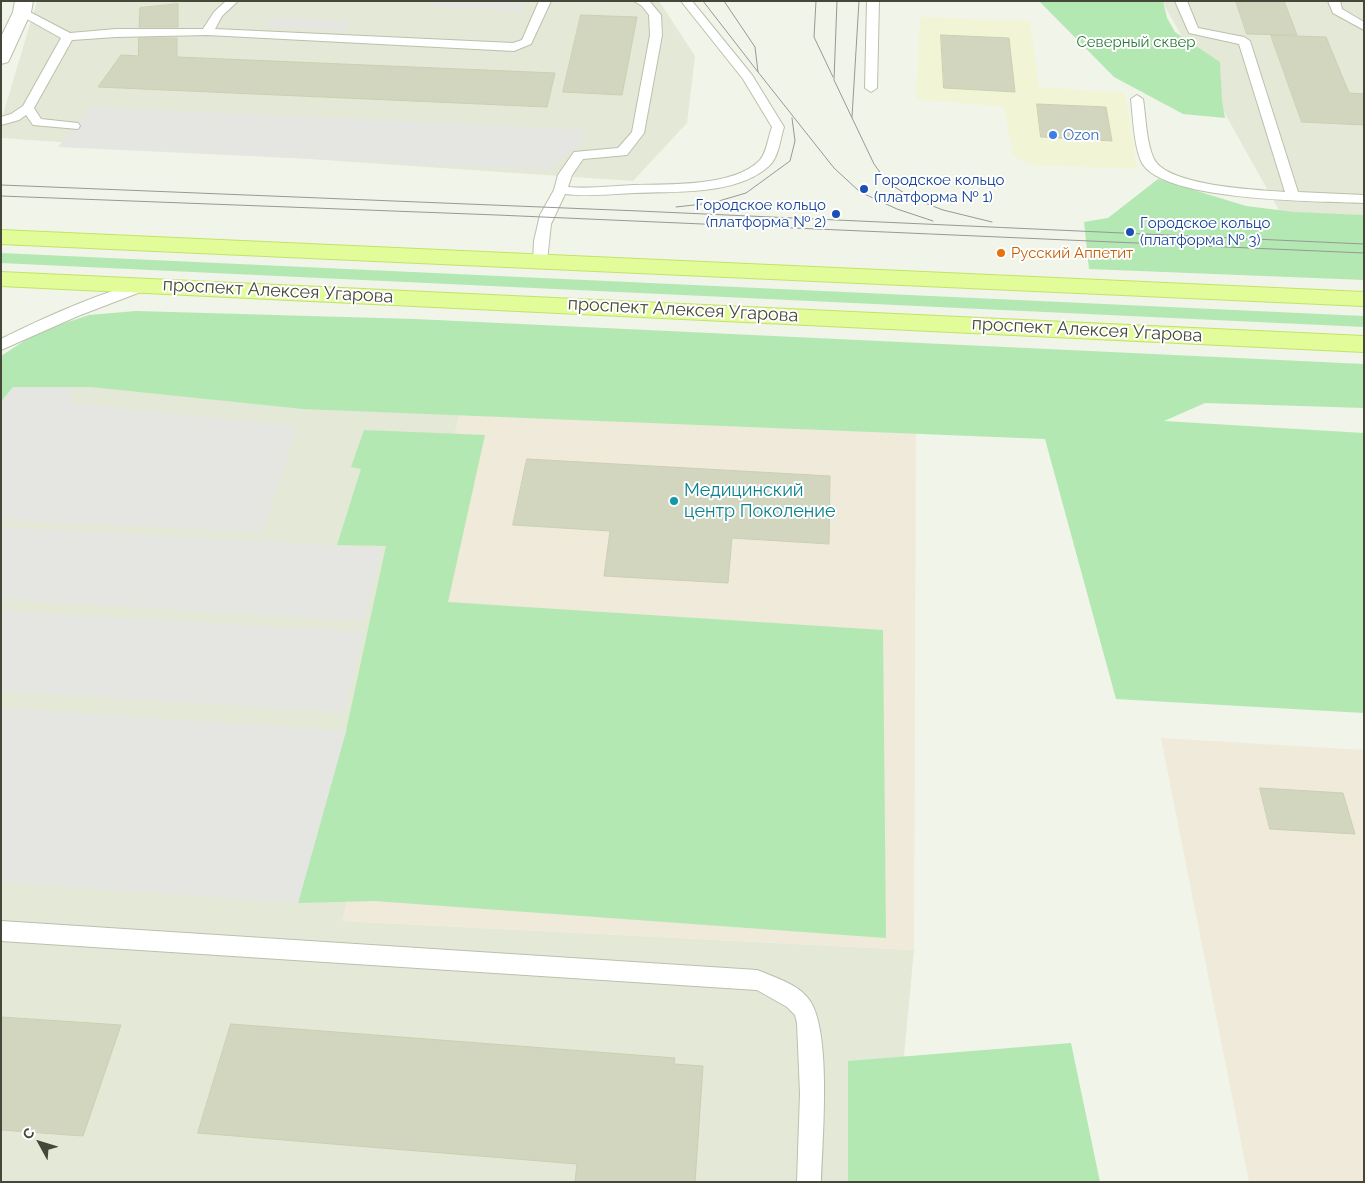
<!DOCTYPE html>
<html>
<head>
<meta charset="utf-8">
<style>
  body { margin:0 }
  #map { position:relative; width:1365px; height:1183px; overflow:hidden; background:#f1f4e9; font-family:Raleway,sans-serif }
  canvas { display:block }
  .frame { position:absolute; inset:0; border:2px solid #454838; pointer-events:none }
  .north { position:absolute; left:15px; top:1118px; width:50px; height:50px; -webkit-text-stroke:4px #fff; paint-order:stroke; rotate:309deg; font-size:14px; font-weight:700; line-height:20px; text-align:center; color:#454838 }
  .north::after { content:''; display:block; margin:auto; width:18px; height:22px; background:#454838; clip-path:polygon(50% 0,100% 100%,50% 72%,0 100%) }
</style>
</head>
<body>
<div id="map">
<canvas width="1365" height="1183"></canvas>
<div class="frame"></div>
<div class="north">С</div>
</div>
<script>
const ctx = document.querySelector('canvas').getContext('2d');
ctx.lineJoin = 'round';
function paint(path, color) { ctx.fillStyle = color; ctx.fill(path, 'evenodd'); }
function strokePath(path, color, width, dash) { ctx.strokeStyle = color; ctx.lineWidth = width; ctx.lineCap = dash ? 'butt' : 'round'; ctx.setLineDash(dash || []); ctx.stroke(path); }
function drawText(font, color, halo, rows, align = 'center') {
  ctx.font = font + ' Raleway,sans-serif'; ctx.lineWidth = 4; ctx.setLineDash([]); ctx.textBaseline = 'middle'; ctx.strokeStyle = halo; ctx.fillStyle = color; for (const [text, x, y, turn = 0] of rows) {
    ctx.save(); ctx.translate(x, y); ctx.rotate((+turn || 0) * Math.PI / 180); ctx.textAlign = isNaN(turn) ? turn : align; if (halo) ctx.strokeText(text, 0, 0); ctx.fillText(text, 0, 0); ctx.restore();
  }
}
paint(new Path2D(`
  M37,1H659L695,56L687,123L633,181L1,138V121Z
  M1162,1H1364V225L1285,221Z
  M1,370L463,398L343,921L914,950L892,1182H1Z`), '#e4e8d7');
paint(new Path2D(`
  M920,17L1030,21L1039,87L1125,93L1137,169L1033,165L1013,156L1004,107L916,99Z`), '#f1f5d5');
paint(new Path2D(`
  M463,398L916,420L914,950L342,921Z
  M1161,738L1364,750V1182H1249Z`), '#f0eada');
paint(new Path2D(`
  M1039,1H1163L1167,18L1175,32L1220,62L1222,101L1225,118L1183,114L1114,77Z
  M1158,179L1246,206L1294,212L1364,215V280L1089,269L1084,222L1108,218Z
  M1,253L1364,316V327L1,263Z
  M136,311L415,319L1364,364V408L1205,403L1164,421L1364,433V713L1116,699L1045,439L303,409L91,387H13L1,402V356L38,332L89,315Z
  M364,430L485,435L448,602L883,630L886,938L374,901L298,903L346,731L386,546L337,545L361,469L351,467Z
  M1071,1043L1100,1182H848V1061Z`), '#b3e8b3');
paint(new Path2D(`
  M432,1H526L521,11L433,7Z
  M273,17L350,22H351L345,32L267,26Z
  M91,107L587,130L583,143L547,170L58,147Z
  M13,387H72L70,403L298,427L262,532L1,520V402Z
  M1,527L382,548L364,621L1,599Z
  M1,611L364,632L345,712L1,691Z
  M1,708L346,731L298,903L1,882Z`), '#e5e6e1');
const building = new Path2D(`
  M1236,1H1284L1297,35L1247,34Z
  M178,4V27H139L140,8Z
  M581,15L637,17L622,95L563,92Z
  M941,35L1009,38L1015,92L944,88Z
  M1271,35L1326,37L1349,93L1364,94V125L1302,122Z
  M139,38H177V57L555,73L547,107L98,87L121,55L138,56Z
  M1037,104L1106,107L1112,141L1041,137Z
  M527,459L830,476L829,544L732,538L728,583L604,576L610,531L513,525Z
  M1260,788L1343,793L1355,834L1270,829Z
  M1,1017L121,1025L83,1136L1,1130Z
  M231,1024L675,1058L674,1064L703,1066L695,1182H575L577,1164L198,1133Z`);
paint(building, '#d2d6bf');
strokePath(building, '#cbd0b2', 1);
const service = new Path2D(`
  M226,1H238L222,16L215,29L513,43L522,40L539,1H551L531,44L514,51L207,35L116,37L72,40L34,108L41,119L78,123L80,126L78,129L33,125L26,115L19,120L1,125V117L11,114L23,106L61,38L18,14L16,12L18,10H26L70,33L116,29H203L214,12Z
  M634,1L650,2L661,15L662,35L644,133L627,155L583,159L572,175L568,187C590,189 612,186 634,185C668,184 735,187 760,160C767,152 768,137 772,127L743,79L681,1H692L752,75L784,127C780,139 779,157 769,166C736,196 674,191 633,193C610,194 588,197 565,194L551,224L547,261L545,264H535L533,261L534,241L540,215L554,190L558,175L574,152L618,148L632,132L650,35L649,15L642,6Z
  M867,1H879L877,88L871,92L865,88Z
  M1175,1H1187L1198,28L1244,37L1250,41L1298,192L1364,195V203C1321,201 1164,202 1142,163C1134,147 1133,117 1131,99L1137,95L1143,99C1146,118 1146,142 1154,159C1167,186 1258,190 1285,192L1239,44L1189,33Z
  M1328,1H1340L1342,9L1364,22V30L1333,13Z
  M146,281L151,282L153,285L151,288L78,316L1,350V339C45,317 99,293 146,281Z
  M1,921L757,970C774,977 795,983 807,997C833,1025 822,1142 821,1182H797L800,1093L797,1023L795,1015L787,1007L757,990L1,941Z`);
const minor = new Path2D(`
  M15,1H33L31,12L10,58L8,62L1,64V37L13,12Z`);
const primary = new Path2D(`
  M1,230L1364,292V306L1,244Z
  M1,272L1364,336V352L1,286Z`);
strokePath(service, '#bbc0ac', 2);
strokePath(minor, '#bbc0ac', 2);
strokePath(primary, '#c3e26a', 2);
paint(service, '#fff');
paint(minor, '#fff');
paint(primary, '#e2fc9a');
strokePath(new Path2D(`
  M703,1L758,72
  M724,1L755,47L758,72L834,168L860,192L897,209L933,221
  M816,1L814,37L833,77
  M837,1L834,80L874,164L887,182L912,198L943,210L992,222
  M852,117L859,1
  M1,185L639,211L1364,244
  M1,196L497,215L1364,253
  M676,207L712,203L746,193L790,161L795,141L792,118`), '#989898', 1);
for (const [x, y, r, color] of [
  [1053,135,5,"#3f7fe0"],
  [864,189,5,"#1a4fb4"],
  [836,214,5,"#1a4fb4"],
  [1130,232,5,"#1a4fb4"],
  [1001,253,5,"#e8710a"],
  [674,501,5,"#0f9aa8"]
]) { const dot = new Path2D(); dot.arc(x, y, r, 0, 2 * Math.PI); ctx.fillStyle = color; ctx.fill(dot); strokePath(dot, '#fff', 2); }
drawText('15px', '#2b7939', '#fff', [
  ["Северный сквер",1136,42]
]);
drawText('15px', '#366cbe', '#fff', [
  ["Ozon",1063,135]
], 'left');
drawText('15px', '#164399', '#fff', [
  ["Городское кольцо",874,180],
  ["(платформа № 1)",874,197],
  ["Городское кольцо",826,205,"right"],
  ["(платформа № 2)",826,222,"right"],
  ["Городское кольцо",1140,223],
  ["(платформа № 3)",1140,240]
], 'left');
drawText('15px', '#c56008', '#fff', [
  ["Русский Аппетит",1011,253]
], 'left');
drawText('18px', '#454838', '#fff', [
  ["проспект Алексея Угарова",278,291,3],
  ["проспект Алексея Угарова",683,310,3],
  ["проспект Алексея Угарова",1087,330,3]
]);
drawText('18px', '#0d838f', '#fff', [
  ["Медицинский",684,491],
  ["центр Поколение",684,512]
], 'left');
</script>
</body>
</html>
